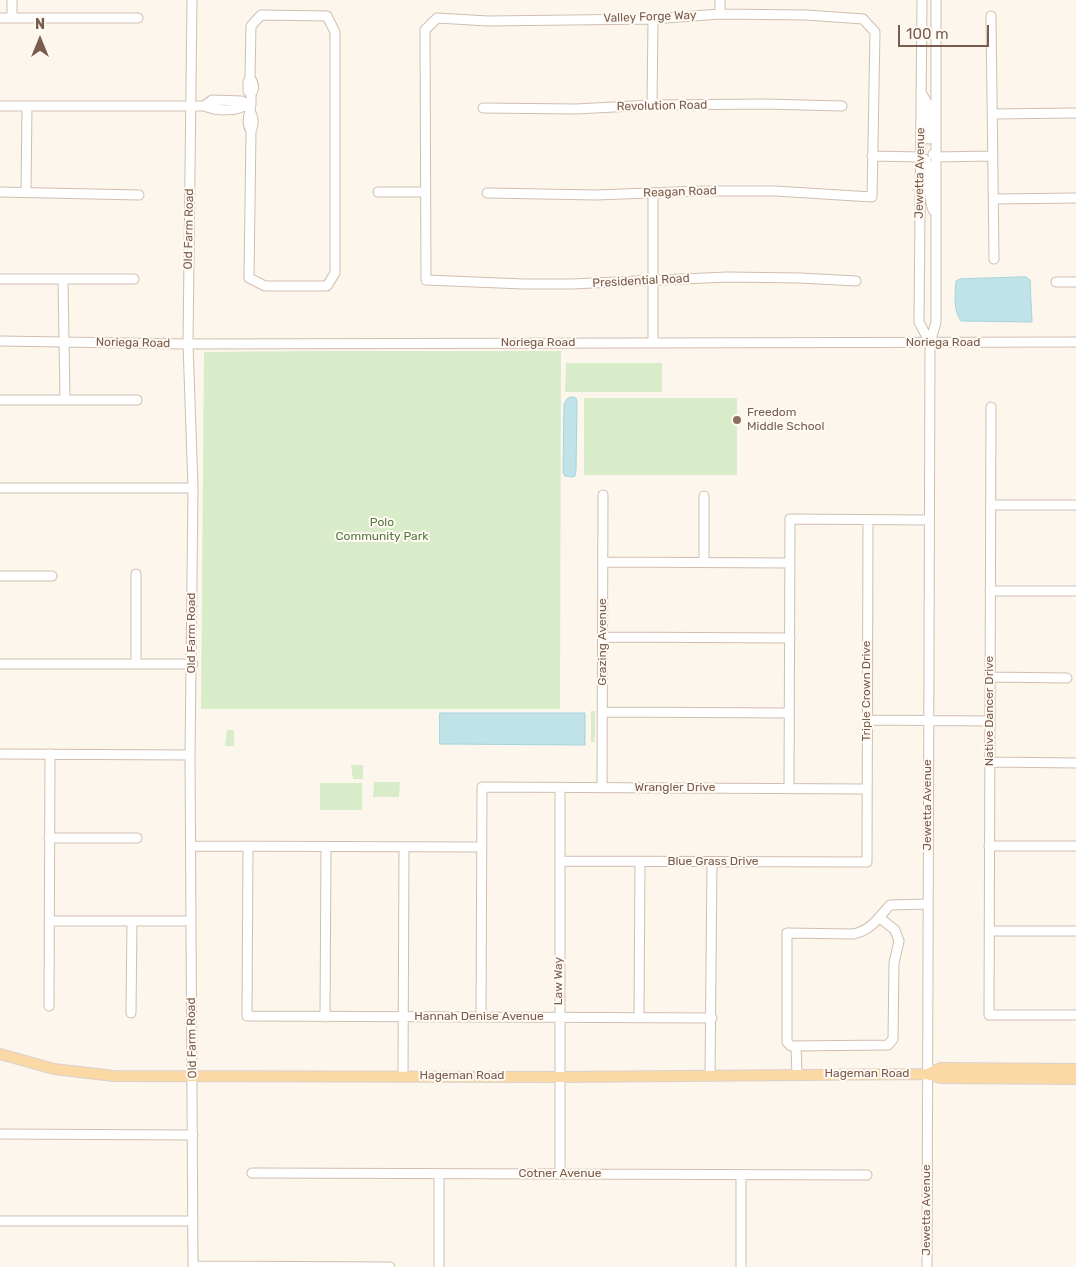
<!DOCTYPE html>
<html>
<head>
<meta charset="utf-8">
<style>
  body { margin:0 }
  #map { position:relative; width:1076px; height:1267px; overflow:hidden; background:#fdf6ec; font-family:Rubik,sans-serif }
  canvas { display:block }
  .north { position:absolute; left:15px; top:15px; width:50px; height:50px; -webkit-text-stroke:4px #fffaf3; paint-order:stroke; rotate:0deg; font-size:14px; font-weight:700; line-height:20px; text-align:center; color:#7a5c4d }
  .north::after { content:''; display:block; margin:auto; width:18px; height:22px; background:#7a5c4d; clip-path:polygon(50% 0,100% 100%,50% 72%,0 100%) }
  .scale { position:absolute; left:898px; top:25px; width:91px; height:22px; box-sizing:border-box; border:2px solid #7a5c4d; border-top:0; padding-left:6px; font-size:15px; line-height:18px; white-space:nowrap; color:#7a5c4d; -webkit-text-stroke:4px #fffaf3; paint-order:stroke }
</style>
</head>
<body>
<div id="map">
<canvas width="1076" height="1267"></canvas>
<div class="north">N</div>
<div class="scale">100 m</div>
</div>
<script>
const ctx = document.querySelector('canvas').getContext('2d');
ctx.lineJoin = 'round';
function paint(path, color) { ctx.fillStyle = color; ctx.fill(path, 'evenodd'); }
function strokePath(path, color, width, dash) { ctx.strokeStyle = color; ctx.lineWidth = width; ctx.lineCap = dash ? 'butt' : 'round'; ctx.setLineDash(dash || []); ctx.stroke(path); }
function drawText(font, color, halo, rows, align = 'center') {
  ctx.font = font + ' Rubik,sans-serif'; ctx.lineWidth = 4; ctx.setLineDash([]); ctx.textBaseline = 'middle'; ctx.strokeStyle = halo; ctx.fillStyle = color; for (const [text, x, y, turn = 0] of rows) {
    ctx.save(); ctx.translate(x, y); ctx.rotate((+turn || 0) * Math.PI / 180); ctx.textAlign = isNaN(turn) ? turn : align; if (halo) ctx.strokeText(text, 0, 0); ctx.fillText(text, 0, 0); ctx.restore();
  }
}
paint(new Path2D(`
  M309,351H561L560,709H201L204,352Z
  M566,363H662V392H565Z
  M584,398H737V475H584Z
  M591,711H595V739H594L595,742H591Z
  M227,730H234V746H225Z
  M351,765H363V779H353Z
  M374,782H400L399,797H373Z
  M320,783H362V810H320Z`), '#d8ecc9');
const water = new Path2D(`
  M1026,277L1030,280L1032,322L961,321C953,309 955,296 956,281L960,279Z
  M571,397L576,398L577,402L576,470L575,476L572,477L565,476L563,473L564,404L567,399Z
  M440,713H585V745L440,744Z`);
paint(water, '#bfe3e8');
strokePath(water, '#a5d3da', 1);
const minor = new Path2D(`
  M192,0L188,344L193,488L190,755L193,1267
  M720,0V14
  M922,0L919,322L930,343
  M991,16L994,259
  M12,17V0
  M0,18H138
  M250,78L251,26L261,15L327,16L335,32V273L327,286H265L249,278L251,131
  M251,94L248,91V82L250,78C254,83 255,89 251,94V104
  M922,94L929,106V139
  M247,104H251C250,114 245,121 251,131C254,125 254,117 250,112
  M652,105L653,19
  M0,106H204C217,111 236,112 247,104L242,101L212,100L204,106
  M483,108L576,109L652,105L765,104L842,106
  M993,114L1076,113
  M933,154L935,157L993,156
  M872,156L920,157L926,160C932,177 926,192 933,210
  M0,192L139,195
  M26,192L27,106
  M378,192H426
  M487,193L596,195L702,191H775L872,197L875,32L863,19L806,15L720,14L653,19L488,21L437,18L425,30L426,280L523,284H571L727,277L800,278L856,281
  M994,199L1076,198
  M0,279H134
  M63,279L65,400
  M1056,282H1076
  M0,341L188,344L1076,342
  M653,343V193
  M0,400H137
  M991,407L989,1015H1076
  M0,488H193
  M991,505H1076
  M603,562L790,563
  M704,562V496
  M0,576H52
  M990,591H1076
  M603,637L790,638
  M0,664H193
  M136,664V574
  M990,677L1067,678
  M603,712L789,713
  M867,720L990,721
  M0,754L190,755
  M990,762L1076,763
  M602,788L603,495
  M789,788L790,519L929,520
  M49,838H137
  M192,846L482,847
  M248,846L247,1016L712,1018
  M989,846H1076
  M560,861L867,862L868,520
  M880,918L895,930L899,941L894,963L893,1039L888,1045L791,1046L787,1042V933L853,934C872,930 878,918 890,905L928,904
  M49,921H191
  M989,931H1076
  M49,1006L50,754
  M131,1013L132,921
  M325,1017L326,847
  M481,1017L482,787L867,789
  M639,1018L640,862
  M796,1046L797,1075
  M710,1075L712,862
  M403,1076L404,847
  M0,1134L193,1135
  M252,1173L867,1175
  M560,1174V788
  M0,1221H193
  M193,1266L390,1267
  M439,1267V1174
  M741,1267V1175
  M927,1267L930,343L936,322V0`);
const major = new Path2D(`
  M0,1054L54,1069L114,1076L560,1077L927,1074L941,1078L1076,1079
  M927,1074L941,1068L1076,1069`);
strokePath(minor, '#d1beb0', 11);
strokePath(major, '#dad1cd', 12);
strokePath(minor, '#fff', 9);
strokePath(major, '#fbd9a5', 10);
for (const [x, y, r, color] of [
  [737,420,5,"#8d6e63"]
]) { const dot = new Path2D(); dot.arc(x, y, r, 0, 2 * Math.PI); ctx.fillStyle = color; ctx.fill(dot); strokePath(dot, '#fffaf3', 2); }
drawText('12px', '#7a5c4d', '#fffaf3', [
  ["Valley Forge Way",650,17,-2],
  ["Revolution Road",662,106,-1],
  ["Jewetta Avenue",920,173,-89],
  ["Reagan Road",680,192,-2],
  ["Old Farm Road",189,229,-89],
  ["Presidential Road",641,281,-3],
  ["Noriega Road",133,343,1],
  ["Noriega Road",538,343],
  ["Noriega Road",943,343],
  ["Old Farm Road",192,633,-90],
  ["Grazing Avenue",603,642,-90],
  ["Triple Crown Drive",867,691,-90],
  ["Native Dancer Drive",990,711,-90],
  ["Wrangler Drive",675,788],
  ["Jewetta Avenue",928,805,-90],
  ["Blue Grass Drive",713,862],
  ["Law Way",559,981,-90],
  ["Hannah Denise Avenue",479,1017],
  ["Old Farm Road",192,1038,-91],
  ["Hageman Road",867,1074],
  ["Hageman Road",462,1076],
  ["Cotner Avenue",560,1174],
  ["Jewetta Avenue",927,1210,-90]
]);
drawText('12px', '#785e54', '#fffaf3', [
  ["Freedom",747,413],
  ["Middle School",747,427]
], 'left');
drawText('12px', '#537a41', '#fffaf3', [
  ["Polo",382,523],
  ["Community Park",382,537]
]);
</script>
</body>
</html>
